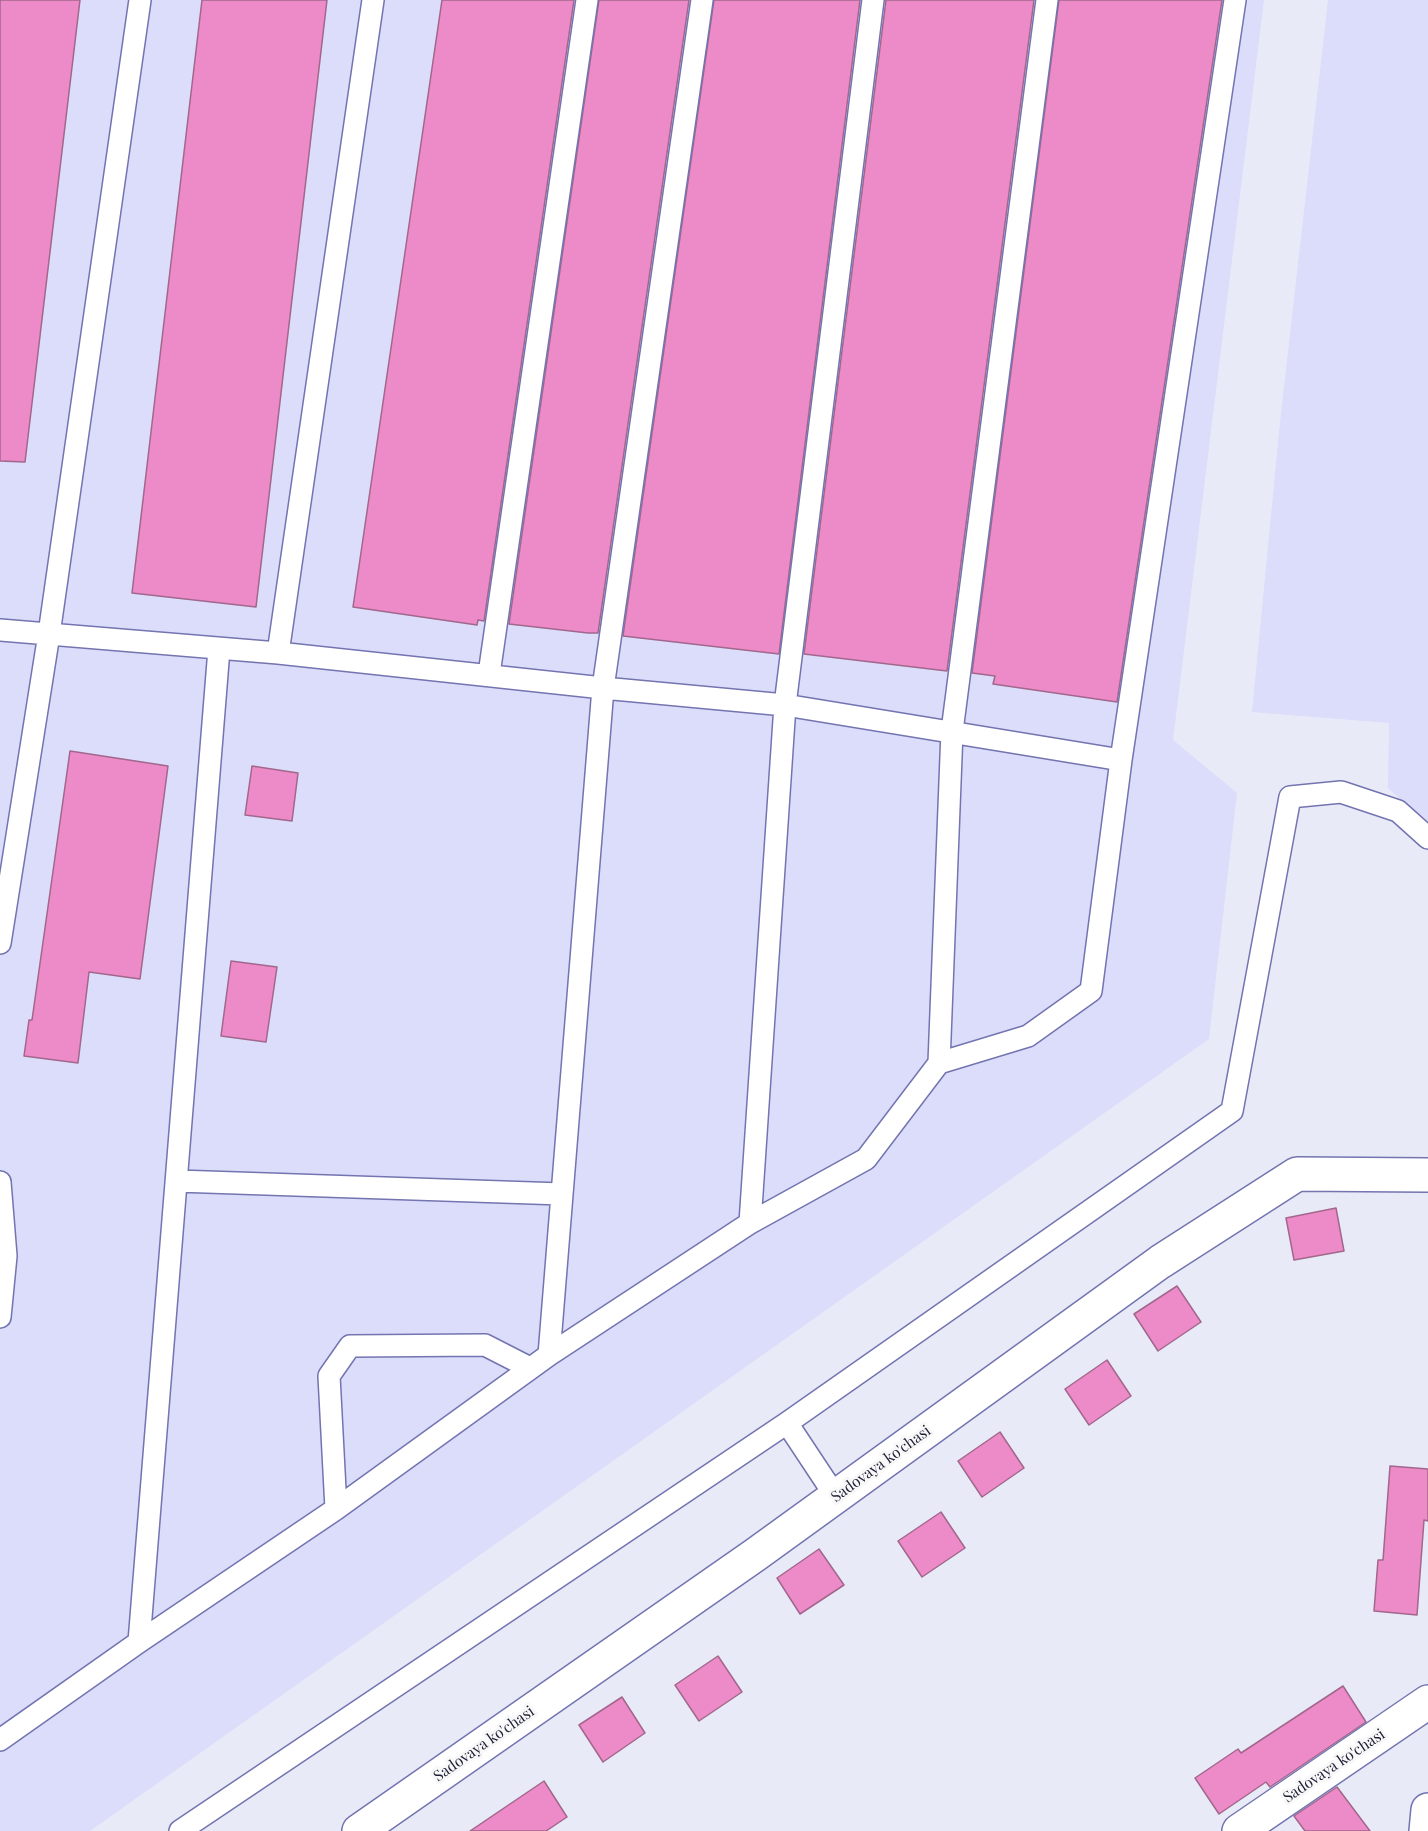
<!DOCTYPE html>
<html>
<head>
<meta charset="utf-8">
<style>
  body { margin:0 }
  canvas { display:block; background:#e9eaf7 }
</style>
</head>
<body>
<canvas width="1428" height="1831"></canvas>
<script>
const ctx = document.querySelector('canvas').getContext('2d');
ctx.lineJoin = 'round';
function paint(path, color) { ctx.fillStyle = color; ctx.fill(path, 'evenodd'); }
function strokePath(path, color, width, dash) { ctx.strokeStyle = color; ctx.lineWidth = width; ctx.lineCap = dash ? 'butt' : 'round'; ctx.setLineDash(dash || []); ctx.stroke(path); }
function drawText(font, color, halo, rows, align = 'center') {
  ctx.font = font + ' "Playfair Display",serif'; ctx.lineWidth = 6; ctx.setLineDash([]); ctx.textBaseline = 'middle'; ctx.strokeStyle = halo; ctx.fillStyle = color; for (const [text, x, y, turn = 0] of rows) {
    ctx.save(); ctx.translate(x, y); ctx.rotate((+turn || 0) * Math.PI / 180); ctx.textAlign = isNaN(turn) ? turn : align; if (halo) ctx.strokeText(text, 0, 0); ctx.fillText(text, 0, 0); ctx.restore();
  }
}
paint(new Path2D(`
  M0,0H1264L1173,740L1237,793L1209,1039L90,1831H0Z
  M1328,0H1428V825L1388,788L1389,723L1252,712L1280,422Z`), '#dbddfb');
const building = new Path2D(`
  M0,0H80L25,462L0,461Z
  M202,0H327L256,607L132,593Z
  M442,0H574L484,621L478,620L477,625L353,607Z
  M599,0H689L598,633H588L509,624Z
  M714,0H860L779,654L623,636Z
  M886,0H1034L947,671L804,654Z
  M1059,0H1222L1117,702L993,684L995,676L972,673Z
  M70,751L168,766L140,979L89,972L78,1063L24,1056L29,1020H32Z
  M252,766L298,773L292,821L245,815Z
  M231,961L277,967L266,1042L221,1036Z
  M1336,1208L1344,1251L1294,1260L1286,1218Z
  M1177,1286L1201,1322L1158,1351L1134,1314Z
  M1107,1360L1131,1396L1089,1425L1065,1389Z
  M1000,1432L1024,1468L982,1497L958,1461Z
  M1390,1466L1428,1469V1521L1424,1520L1417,1615L1374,1611L1378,1560H1383Z
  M941,1512L965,1548L922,1577L898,1541Z
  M819,1549L844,1585L800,1614L777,1578Z
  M718,1656L742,1692L699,1721L675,1685Z
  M1343,1686L1366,1722L1270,1787L1266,1782L1219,1814L1195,1778L1238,1749L1241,1753Z
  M622,1697L645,1733L603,1762L579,1725Z
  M544,1781L567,1817L546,1831H470Z
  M1337,1787L1370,1831H1305L1294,1816Z`);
paint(building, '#ed8bc8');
strokePath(building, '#a2678c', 1.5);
const lane = new Path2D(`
  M0,630L278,653L603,688L785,705L1121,760
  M278,653L373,0
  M489,674L587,0
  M0,943L49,634L140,0
  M939,1063L952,731L1047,0
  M177,1181L562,1194
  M0,1182L6,1256L0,1317
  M750,1223L785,705L873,0
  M549,1355L603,688L702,0
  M787,1423L836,1497
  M336,1509L329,1376L350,1346L485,1345L530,1368
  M139,1642L219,649
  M0,1740L139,1642L336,1509L549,1355L750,1223L866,1159L939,1063L1028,1036L1091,991L1121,760L1235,0
  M180,1831L787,1423L1232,1111L1290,797L1341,792L1398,811L1428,838`);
const street = new Path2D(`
  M359,1831L755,1555L1160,1262L1297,1174L1428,1175
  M1239,1831L1428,1702
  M1426,1831L1428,1810`);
strokePath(lane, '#7374b0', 24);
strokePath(street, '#7374b0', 36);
strokePath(lane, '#fff', 21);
strokePath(street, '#fff', 33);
drawText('15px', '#1d1d35', '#f8f8f8', [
  ["Sadovaya ko'chasi",881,1464,-36],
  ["Sadovaya ko'chasi",484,1744,-35],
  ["Sadovaya ko'chasi",1334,1766,-34]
]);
</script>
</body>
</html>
